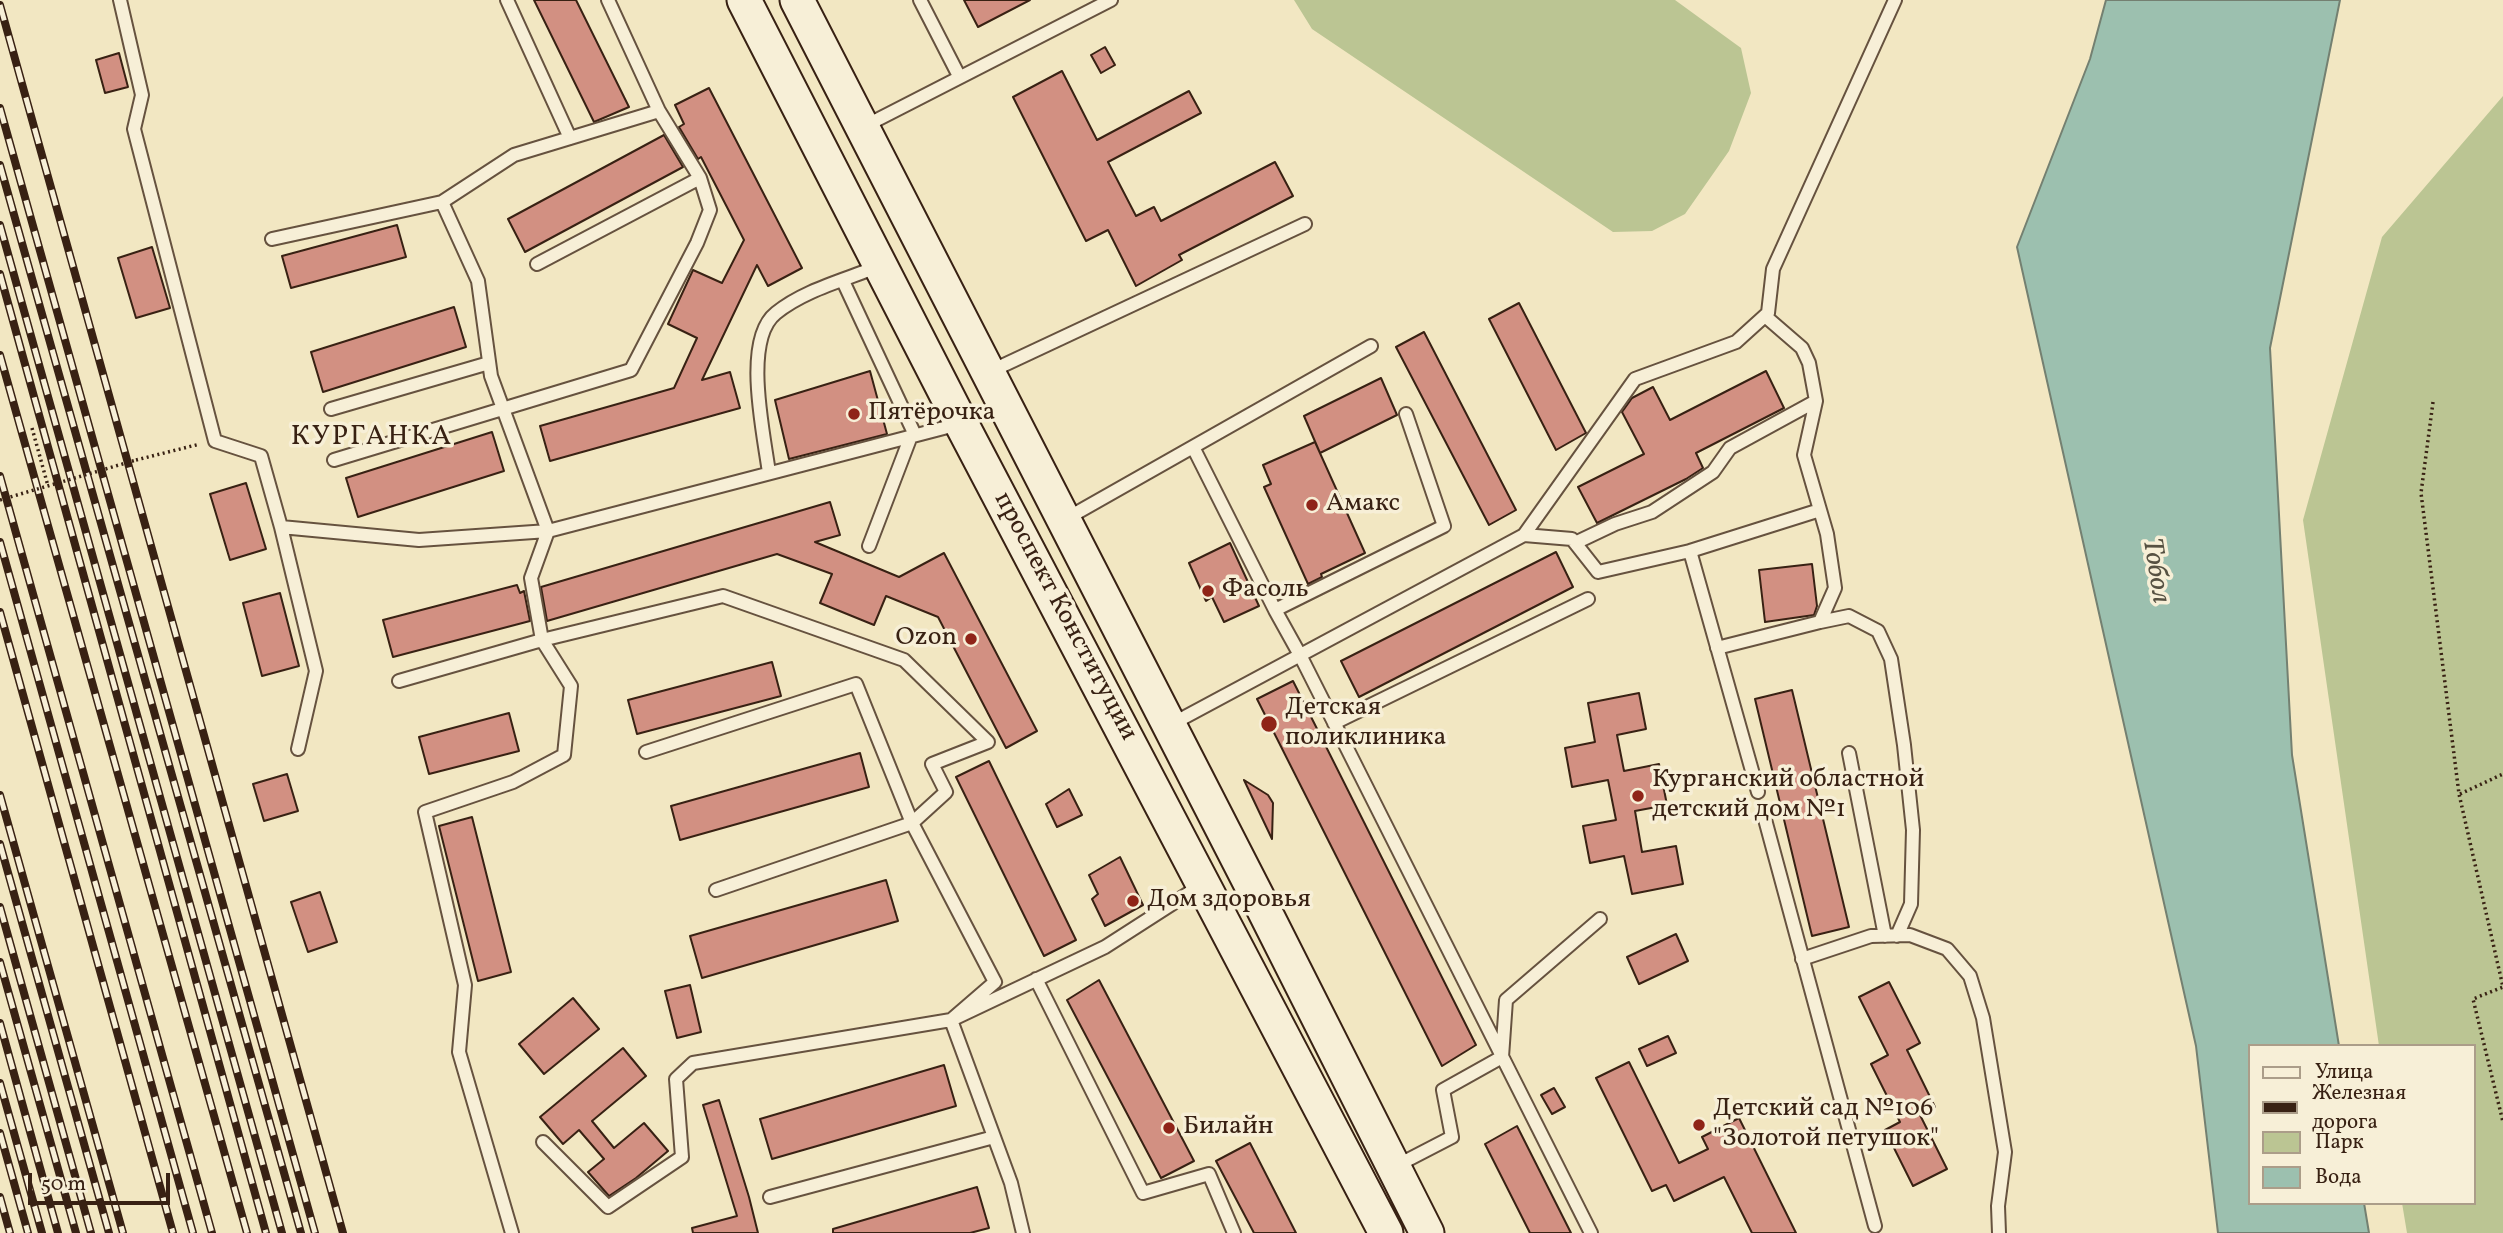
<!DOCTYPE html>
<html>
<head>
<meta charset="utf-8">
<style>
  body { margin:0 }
  #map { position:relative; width:2503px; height:1233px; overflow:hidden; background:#f2e7c2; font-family:Vollkorn,serif }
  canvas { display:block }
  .legend { position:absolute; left:2248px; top:1044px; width:228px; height:161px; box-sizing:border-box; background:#f7efd7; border:2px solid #ab9d89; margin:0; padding:9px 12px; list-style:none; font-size:21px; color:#382113 }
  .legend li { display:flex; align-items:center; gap:14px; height:35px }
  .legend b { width:35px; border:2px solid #ab9d89 }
  .scale { position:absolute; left:28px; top:1173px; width:142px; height:32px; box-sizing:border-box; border:4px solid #382113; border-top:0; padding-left:9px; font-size:21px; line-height:24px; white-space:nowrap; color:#382113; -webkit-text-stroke:5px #f7efd7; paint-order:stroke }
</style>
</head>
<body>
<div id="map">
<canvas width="2503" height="1233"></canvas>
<ul class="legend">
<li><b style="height:9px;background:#f7efd7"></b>Улица</li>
<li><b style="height:9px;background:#382113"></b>Железная дорога</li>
<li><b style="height:19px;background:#bbc593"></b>Парк</li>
<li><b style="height:19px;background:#9cc0af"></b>Вода</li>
</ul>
<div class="scale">50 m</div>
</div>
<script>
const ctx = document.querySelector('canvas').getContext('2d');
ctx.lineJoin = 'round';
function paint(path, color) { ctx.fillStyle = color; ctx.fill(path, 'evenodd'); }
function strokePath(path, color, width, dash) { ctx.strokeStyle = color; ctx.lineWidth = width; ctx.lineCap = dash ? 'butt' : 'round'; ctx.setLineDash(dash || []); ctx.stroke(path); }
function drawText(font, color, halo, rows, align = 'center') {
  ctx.font = font + ' Vollkorn,serif'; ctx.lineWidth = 7; ctx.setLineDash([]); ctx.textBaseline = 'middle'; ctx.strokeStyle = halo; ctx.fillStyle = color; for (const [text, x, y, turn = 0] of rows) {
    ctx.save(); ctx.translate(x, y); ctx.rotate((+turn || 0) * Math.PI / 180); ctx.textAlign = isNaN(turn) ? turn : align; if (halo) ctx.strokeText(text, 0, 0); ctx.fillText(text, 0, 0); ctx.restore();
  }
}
paint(new Path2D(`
  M1294,0H1675L1741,48L1751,93L1729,151L1685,214L1652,231L1613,232L1312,29Z
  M2503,96V1233H2407L2402,1203H2473V1046H2379L2303,520L2382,237Z`), '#bbc593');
const water = new Path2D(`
  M2106,0H2340L2270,348L2292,755L2339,1046H2249V1203H2364L2369,1233H2218L2196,1046L2017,247L2090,59Z`);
paint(water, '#9cc0af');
strokePath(water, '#748071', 2);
const building = new Path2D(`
  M534,0H576L629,107L594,122Z
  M964,0H1030L978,27Z
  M1105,47L1115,65L1101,73L1091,55Z
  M119,53L128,87L105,93L96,60Z
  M1062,71L1097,140L1189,91L1201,113L1108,162L1136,216L1154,207L1161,221L1275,162L1293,196L1179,255L1182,260L1136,286L1108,230L1086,241L1013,97Z
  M709,88L802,268L768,286L757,265L702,380L730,372L740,408L550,461L540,426L674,388L697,338L668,324L693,270L722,283L744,240L701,157L698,159L679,127L684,124L675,105Z
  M664,135L683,167L525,252L508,219Z
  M397,225L406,257L291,288L282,256Z
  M152,247L170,308L136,318L118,258Z
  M1519,303L1586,433L1556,450L1489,319Z
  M454,307L466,347L323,392L311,352Z
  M1424,332L1516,510L1489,525L1396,347Z
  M870,371L887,434L789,459L775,400Z
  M1766,371L1784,408L1696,453L1703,468L1686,479L1597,523L1578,487L1644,454L1622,412L1632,398L1653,387L1670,420Z
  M1381,378L1397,415L1320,453L1304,416Z
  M492,432L504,471L358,517L346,478Z
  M1315,442L1365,553L1321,574L1322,577L1308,584L1264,487L1271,484L1263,465Z
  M246,483L266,549L230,560L210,494Z
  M830,502L840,535L815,542L899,577L944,553L1037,731L1006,748L938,617L886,596L874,625L820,603L832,574L777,554L547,621L541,587Z
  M1230,543L1259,606L1224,622L1212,597L1206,601L1189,563Z
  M1556,552L1573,587L1359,697L1341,661Z
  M1812,564L1817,606L1814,615L1765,622L1759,570Z
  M517,585L520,593L524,591L530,621L393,657L383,620Z
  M280,593L299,666L262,676L243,603Z
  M772,662L781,696L637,734L628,700Z
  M1293,681L1476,1045L1442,1066L1257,699Z
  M1792,690L1849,927L1812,936L1755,699Z
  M1639,693L1646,729L1617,735L1624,771L1659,764L1667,805L1635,811L1642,852L1676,846L1683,884L1632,894L1624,856L1590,863L1583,826L1616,820L1608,780L1572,787L1565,748L1595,742L1588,703Z
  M509,713L519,751L429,774L419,737Z
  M860,753L869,787L680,840L671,806Z
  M989,761L1076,940L1044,956L956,777Z
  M287,774L298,811L264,821L253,784Z
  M1244,780L1268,795L1273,803L1272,839Z
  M1069,789L1082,815L1057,827L1046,804Z
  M472,817L511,972L478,981L439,826Z
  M1120,857L1143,905L1105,926L1092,899L1098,894L1089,875Z
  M886,880L898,921L702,978L690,936Z
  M320,892L337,942L308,952L291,902Z
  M1676,934L1688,961L1639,984L1627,957Z
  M1099,980L1194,1161L1161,1178L1067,1000Z
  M1889,982L1920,1043L1907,1050L1935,1107L1920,1115L1947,1169L1913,1186L1885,1130L1900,1122L1871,1064L1888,1055L1859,997Z
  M690,985L701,1032L677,1038L665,991Z
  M573,998L599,1029L544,1074L519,1044Z
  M1668,1036L1676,1053L1647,1066L1639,1049Z
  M623,1048L646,1076L592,1121L614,1148L644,1123L668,1151L636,1178L609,1196L588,1172L604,1159L579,1130L563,1144L540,1117Z
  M1629,1062L1679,1163L1708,1149L1702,1137L1739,1118L1796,1233H1752L1724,1177L1674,1201L1666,1185L1652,1191L1596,1078Z
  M944,1065L956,1106L772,1159L760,1119Z
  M1554,1088L1565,1107L1552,1114L1541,1095Z
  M719,1100L749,1197L758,1233H693L692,1228L737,1216L703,1105Z
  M1517,1126L1571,1233H1530L1485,1144Z
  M1250,1143L1296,1233H1254L1216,1161Z
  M977,1187L989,1228L970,1233H833V1229Z`);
paint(building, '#d29082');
strokePath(building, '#382113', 2);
const lane = new Path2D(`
  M120,0L142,95L134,129L215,441L261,456L281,527L316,671L298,749
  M507,0L570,138
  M920,0L959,76
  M865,126L1111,0
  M442,202L478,281L491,376L548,531L531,578L542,640L571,686L564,755L513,782L425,812L465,985L459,1052L512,1233
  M272,239L442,202L514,155L659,111L608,0
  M537,264L700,178L659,111
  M843,281L915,435
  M989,372L1305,224
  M331,409L489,363
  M1406,414L1444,526L1275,610L1300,655L1591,1233
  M1193,447L1275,610
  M334,460L631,370L697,243L710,210L700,178
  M769,473C764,434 742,340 776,313C804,290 845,280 879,266
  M1064,520L1371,346
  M281,527L419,540L548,531L959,424
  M1524,535L1572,539L1598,572L1690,551L1758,792
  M1575,543L1615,524L1652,512L1713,472L1730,448L1816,401
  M869,546L911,436
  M1690,551L1820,510
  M1820,622L1849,616L1878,631L1891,659L1904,745L1913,830L1911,904L1897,936
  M1717,648L1820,622L1835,588L1827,534L1804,455L1816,401L1809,363L1802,348L1765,316
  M399,681L542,640L723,596L904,660L988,742L932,764L946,792L912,823L856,684L646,752
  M1334,723L1588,599
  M1170,725L1524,535L1635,379L1736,342L1768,313L1773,269L1895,0
  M1849,753L1885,936
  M1763,812L1875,1226
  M1802,959L1871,936L1910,935L1947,949L1970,976L1983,1018L2005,1152L1998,1206L1999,1233
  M1036,979L1143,1193L1209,1174L1234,1233
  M543,1142L608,1207L682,1157L676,1079L693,1063L951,1020L995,982L912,823L716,890
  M1396,1166L1452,1137L1443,1090L1502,1057L1506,1000L1600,919
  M770,1197L994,1137
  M1023,1233L1011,1183L951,1020L1105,947L1203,884`);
const secondary = new Path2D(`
  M744,0L961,423L1386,1233
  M797,0L1260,902L1427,1233`);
strokePath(lane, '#66523f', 16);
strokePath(secondary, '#382113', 37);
strokePath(new Path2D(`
  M2433,402L2421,493L2459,794L2503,987L2473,999L2503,1122
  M32,428L48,486
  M136,460L200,444
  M2460,794L2503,774`), '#382113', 3.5, [2, 3.5]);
strokePath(lane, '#f7efd7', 12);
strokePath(secondary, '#f7efd7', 33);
const rail = new Path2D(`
  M0,5L343,1233
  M0,108L315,1233
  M0,165L301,1233
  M0,225L282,1233
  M0,274L266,1233
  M0,355L247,1233
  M0,476L212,1233
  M0,542L193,1233
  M0,612L173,1233
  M0,795L123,1233
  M0,844L109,1233
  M0,907L91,1233
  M0,962L76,1233
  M0,1023L58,1233
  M0,1083L42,1233
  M0,1133L28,1233
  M0,1197L10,1233`);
strokePath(rail, '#382113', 8);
strokePath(rail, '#f7efd7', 5, [16]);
strokePath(new Path2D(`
  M0,500L136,460`), '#382113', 3.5, [2, 3.5]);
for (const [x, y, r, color] of [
  [854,414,7,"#8f2418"],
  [1312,505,7,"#8f2418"],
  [1208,591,7,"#8f2418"],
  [971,639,7,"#8f2418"],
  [1269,724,9,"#8f2418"],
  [1638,796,7,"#8f2418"],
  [1133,901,7,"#8f2418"],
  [1699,1125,7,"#8f2418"],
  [1169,1128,7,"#8f2418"]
]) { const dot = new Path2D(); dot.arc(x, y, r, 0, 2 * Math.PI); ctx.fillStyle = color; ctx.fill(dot); strokePath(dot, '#f7efd7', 2.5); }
drawText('26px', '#382113', '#f7efd7', [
  ["Пятёрочка",868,414],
  ["Амакс",1326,505],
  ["Фасоль",1222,591],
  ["Ozon",957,639,"right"],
  ["Детская",1285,709],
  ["поликлиника",1285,739],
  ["Курганский областной",1652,781],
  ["детский дом №1",1652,811],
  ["Дом здоровья",1147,901],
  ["Детский сад №106",1713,1110],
  ["\"Золотой петушок\"",1713,1140],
  ["Билайн",1183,1128]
], 'left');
drawText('26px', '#382113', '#f7efd7', [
  ["проспект Конституции",1064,617,62]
]);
ctx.letterSpacing = '2px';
drawText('28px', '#382113', '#f7efd7', [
  ["КУРГАНКА",372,439]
]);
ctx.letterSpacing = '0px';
drawText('italic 28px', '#565142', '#f7efd7', [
  ["Тобол",2154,571,81]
]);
</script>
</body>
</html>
